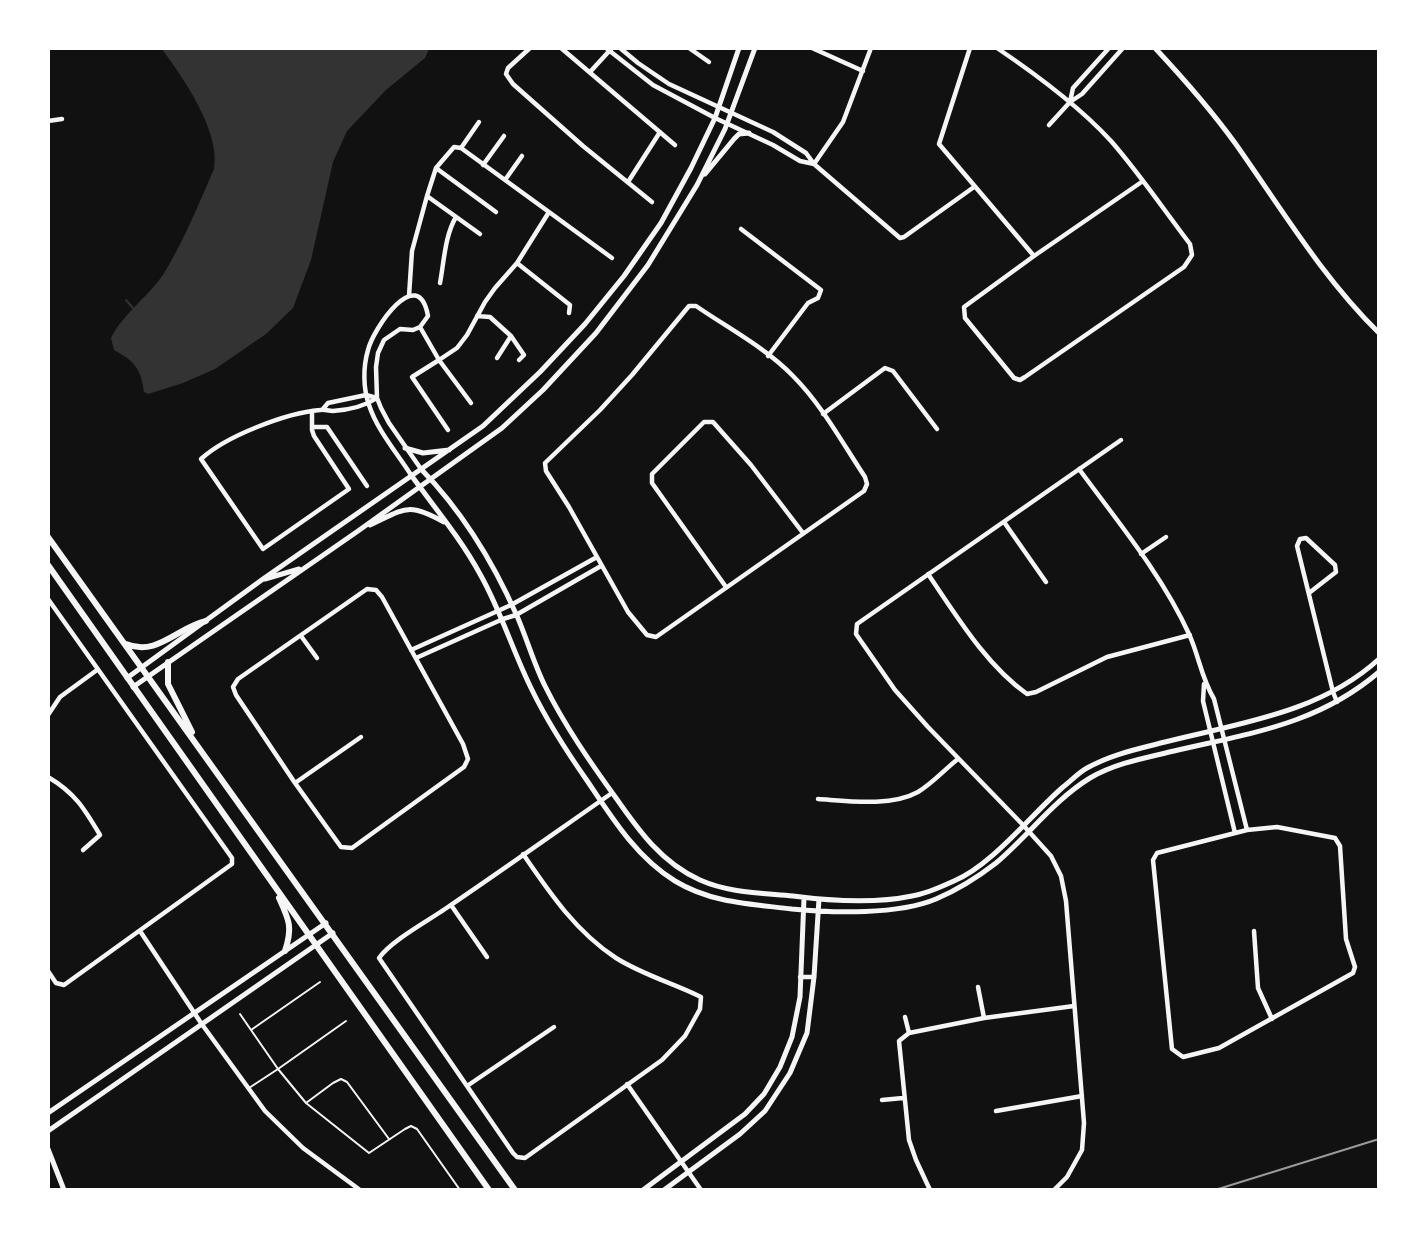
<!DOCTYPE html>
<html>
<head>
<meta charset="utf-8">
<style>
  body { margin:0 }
  #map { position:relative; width:1427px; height:1238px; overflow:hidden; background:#111; font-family:Lora,serif }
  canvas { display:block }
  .frame { position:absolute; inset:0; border:50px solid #fff; pointer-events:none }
</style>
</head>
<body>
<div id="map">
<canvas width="1427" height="1238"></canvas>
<div class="frame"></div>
</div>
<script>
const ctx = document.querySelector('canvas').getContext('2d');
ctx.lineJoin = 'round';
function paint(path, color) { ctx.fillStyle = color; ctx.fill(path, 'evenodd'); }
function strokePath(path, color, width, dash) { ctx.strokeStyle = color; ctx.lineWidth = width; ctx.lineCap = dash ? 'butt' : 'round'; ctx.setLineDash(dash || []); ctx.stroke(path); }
paint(new Path2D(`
  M161,48L429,49L425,58L386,90L347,131L333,162L311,260L293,308L266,334L215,369L183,383L148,394L144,392C141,368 134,361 114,350L111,338C125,311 151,295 166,270C185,238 199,203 214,169C221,132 183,77 161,48Z`), '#333');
strokePath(new Path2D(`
  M126,300L133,308`), '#333', 2);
strokePath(new Path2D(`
  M240,1014L251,1030
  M346,1021L278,1069L306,1103L369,1153L405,1129L411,1126L417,1129L460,1190
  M249,1088L278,1069L251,1030L320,982
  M306,1103L333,1083L341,1079L347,1082L389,1139`), '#f5f5f5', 2);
strokePath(new Path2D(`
  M530,48L508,68L506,74L513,84L583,146L652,202
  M561,48L675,145
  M606,48L653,85L715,118L773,145L800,161L814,164
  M620,48L638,63L669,84L773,132L806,153L814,164L900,238L904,237L974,187
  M689,48L709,62
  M812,48L863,71
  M970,48L939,144L1034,256
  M997,48C1037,75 1078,105 1111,141C1139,173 1164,210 1190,244L1192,255L1184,267L1025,377L1020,380L1014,378L965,318L964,307L1034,256L1143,181
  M590,72L612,48
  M1070,102L1073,88L1109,48
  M48,121L62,119
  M1049,125L1070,102L1082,94L1123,48
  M461,148L479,122
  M814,164L843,122L871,48
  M483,165L504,136
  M436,168L496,212
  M505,180L522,156
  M628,182L660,132
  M427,196L480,234
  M549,212L612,258
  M741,229L821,290L818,298L808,303L768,356
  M517,263L570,305L569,313
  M440,283C444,262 445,235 456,217
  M409,296L412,251L427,196L436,168L454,147L461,148L549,212L517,263L495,288L485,302L467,335L457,348L439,360L420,327
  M689,306H696C728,328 766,348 793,376C822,405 843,444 865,477L867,484L864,491L656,637L647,635L628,612L569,507L546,471L545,463L600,410L632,375Z
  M477,316L490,317L511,336L524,355L519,360
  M497,358L511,336
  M323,409L328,403L366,395L377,398
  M312,411V430L314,436L349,489L263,549L201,459C226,436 286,413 320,410C324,409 328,411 333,411C348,410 365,406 377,398
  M823,414L885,368L893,371L937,429
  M312,427H327L367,486
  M448,430L412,377L439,360L471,403
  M1079,469C1118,522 1162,575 1189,634C1199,656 1201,677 1214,699L1247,830
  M411,475C397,453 377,430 369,405C363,388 363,367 368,350C373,329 418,262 428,316L420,327L413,330L400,329L384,340L378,353L376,367L377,398L381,408L389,423L421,469
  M1004,522L1046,582
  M1141,554L1166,537
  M928,574C956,615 986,665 1027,694L1036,692L1107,657L1190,635
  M726,587L652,483V474L704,422H713L751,465L803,533
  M367,589L376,590L382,597L463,744L468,759L464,767L352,848L341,847L295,783L236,695L233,687L238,679Z
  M1309,593L1336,572L1335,565L1306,538L1300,539L1297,546L1333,692L1337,702
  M48,599L232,858V864L64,985L56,983L48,971
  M301,636L317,658
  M411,650L511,605L597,557
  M416,658L503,619L516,615L601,566
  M1204,684L1203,701L1235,833
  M48,715L60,697L97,670
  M48,777C75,793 84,808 100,835L83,850
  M295,783L361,737
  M818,799C848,801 891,807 918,792C933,783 945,769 958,759
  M1277,827L1335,838L1340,846L1346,939L1355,967L1353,973L1219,1048L1183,1057L1172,1049L1153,860L1157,853L1247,830Z
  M523,854C549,892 576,932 616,958C643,975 673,983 701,997L700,1009L685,1036L662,1060L525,1158L517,1157L513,1153L379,958C391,941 426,922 445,909C501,871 556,832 612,793
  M451,905L487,957
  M140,931L201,1023L265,1111L303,1148L360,1190
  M1254,931L1258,988L1272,1019
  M800,977H814
  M978,987L984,1018
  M905,1017L909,1033
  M627,1084L701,1190
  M467,1086L554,1027
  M882,1100L903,1098
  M996,1111L1082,1096
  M930,1190L916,1160L909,1140L899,1041L909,1033L984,1018L1074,1006
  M1054,1190L1067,1177L1082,1150L1084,1123L1066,901L1061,876L1051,856L1023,825L928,727L895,690L856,634L857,624L1121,440`), '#f5f5f5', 4.5);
strokePath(new Path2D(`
  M1155,48C1183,78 1211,110 1235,143C1281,208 1322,277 1379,333
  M705,174L734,139L739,134L749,133
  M405,448L423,453L449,450
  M421,469C461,510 494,564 517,616C527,639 534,664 545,686C565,726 590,762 616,798C639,831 662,863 700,880C729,893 762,893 793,896C831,901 874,904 912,896C926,894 941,887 954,881C992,865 1030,816 1063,787C1071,781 1078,773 1087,768C1112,754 1138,749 1165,742C1240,723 1320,713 1379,659
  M411,475C435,508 461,539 480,574C501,611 513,652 532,690C548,723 567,752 588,782C612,818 637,858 675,881C711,903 751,904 792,909C833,913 898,915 936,899C957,890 978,877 996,863C1028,836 1054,800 1090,778C1116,763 1145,758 1174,751C1250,733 1317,725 1379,672
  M370,525C406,508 408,502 444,522
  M265,579L299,569
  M127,678L263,579L483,426L540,372L585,324L624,276L661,223L691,168L715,118L739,48
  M133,687L358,531L502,428L543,390L596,333L648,265L697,185L725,129L755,48
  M48,1113L326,923
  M48,1131L333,933
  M48,1149L64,1190
  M643,1190L745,1114L764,1094L780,1067L792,1037L800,997L804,898
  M664,1190L740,1134L765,1111L790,1073L807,1033L814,977L819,899`), '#f5f5f5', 5);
strokePath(new Path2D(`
  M48,537L515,1190
  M48,565L489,1190
  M126,644C157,657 178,627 206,621
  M168,662V684L192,732
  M279,898C289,920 293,927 285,951`), '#f5f5f5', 6);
strokePath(new Path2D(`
  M1215,1190L1379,1139`), '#9a9a9a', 2);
</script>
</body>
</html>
